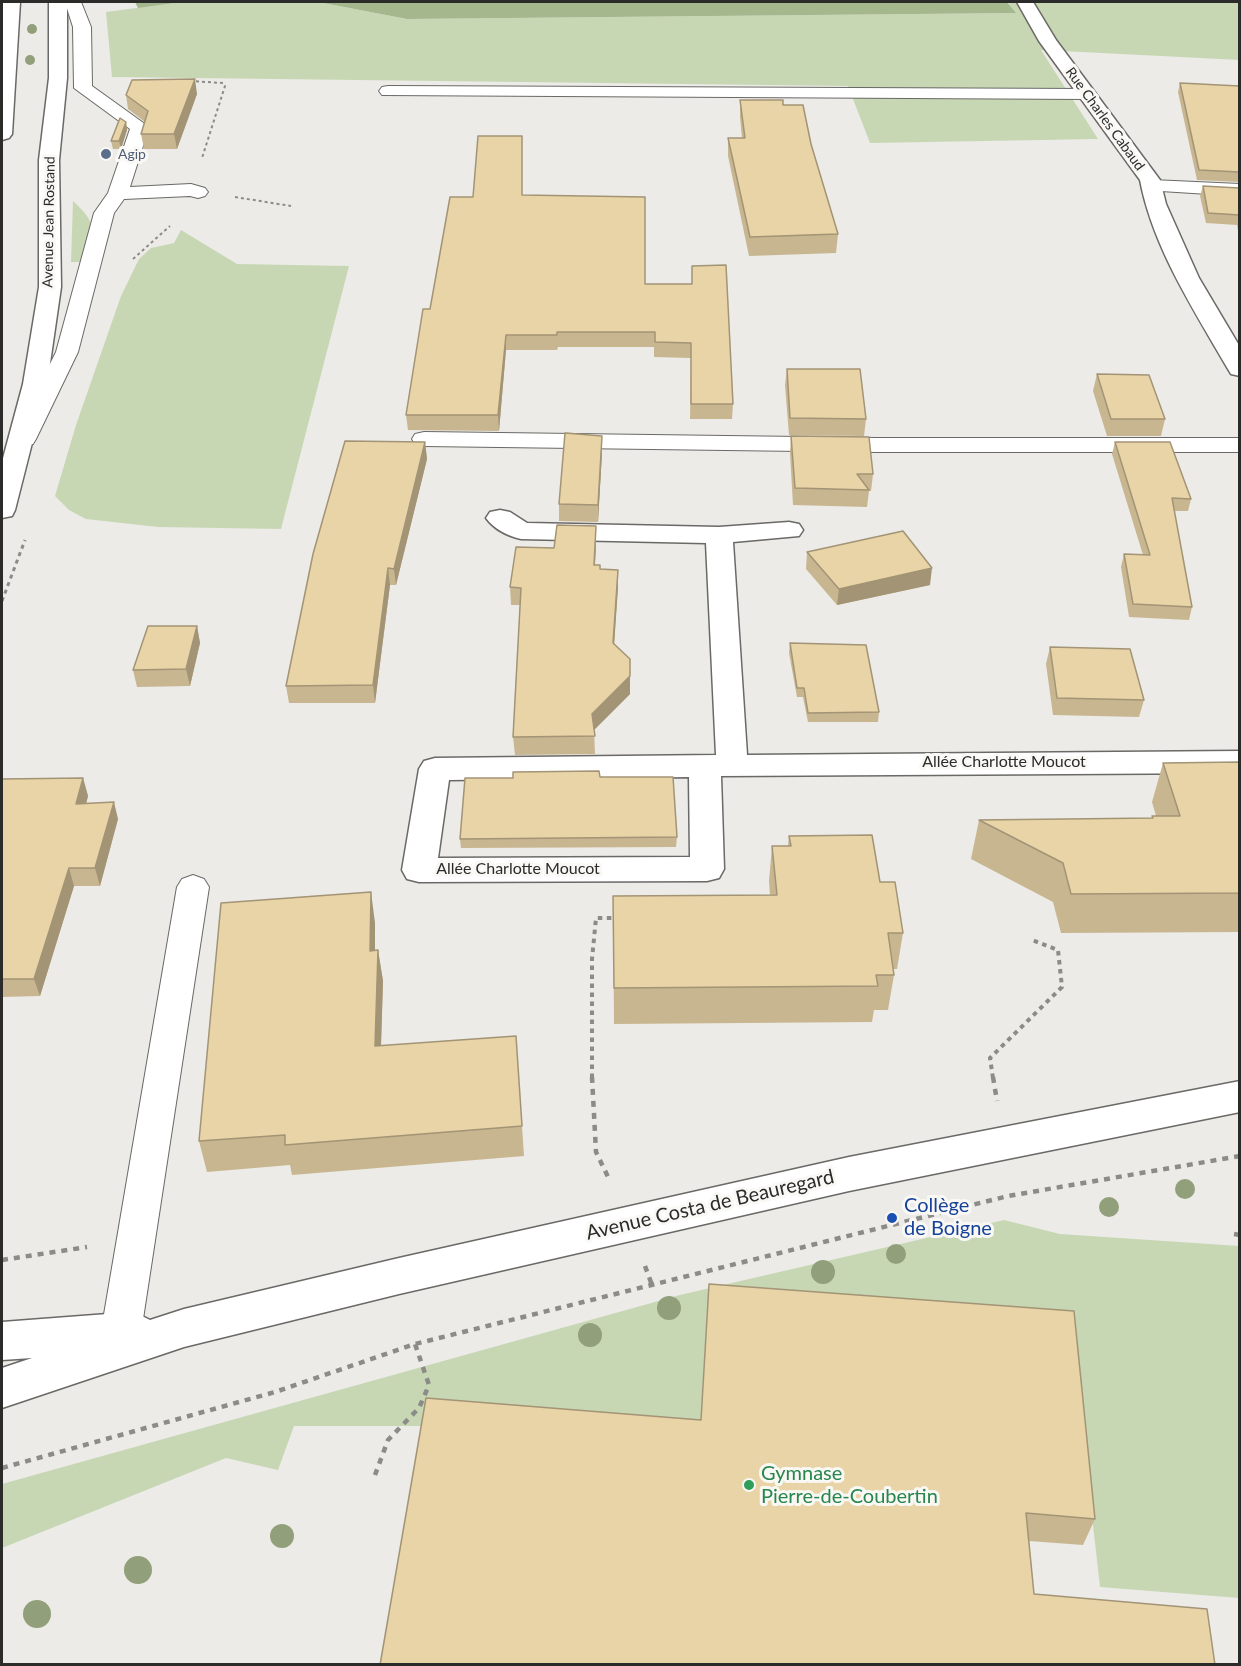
<!DOCTYPE html>
<html>
<head>
<meta charset="utf-8">
<style>
  body { margin:0 }
  #map { position:relative; width:1241px; height:1666px; overflow:hidden; background:#ecebe7; font-family:Lato,sans-serif }
  canvas { display:block }
  .frame { position:absolute; inset:0; border:3px solid #2b2b2a; pointer-events:none }
</style>
</head>
<body>
<div id="map">
<canvas width="1241" height="1666"></canvas>
<div class="frame"></div>
</div>
<script>
const ctx = document.querySelector('canvas').getContext('2d');
ctx.lineJoin = 'round';
function paint(path, color) { ctx.fillStyle = color; ctx.fill(path, 'evenodd'); }
function strokePath(path, color, width, dash) { ctx.strokeStyle = color; ctx.lineWidth = width; ctx.lineCap = dash ? 'butt' : 'round'; ctx.setLineDash(dash || []); ctx.stroke(path); }
function drawText(font, color, halo, rows, align = 'center') {
  ctx.font = font + ' Lato,sans-serif'; ctx.lineWidth = 6; ctx.setLineDash([]); ctx.textBaseline = 'middle'; ctx.strokeStyle = halo; ctx.fillStyle = color; for (const [text, x, y, turn = 0] of rows) {
    ctx.save(); ctx.translate(x, y); ctx.rotate((+turn || 0) * Math.PI / 180); ctx.textAlign = isNaN(turn) ? turn : align; if (halo) ctx.strokeText(text, 0, 0); ctx.fillText(text, 0, 0); ctx.restore();
  }
}
paint(new Path2D(`
  M182,2H318L407,19L1015,13L1008,2H1239L1240,60L1041,50L1098,139L870,143L848,86L112,77L106,12Z
  M73,201C100,226 92,229 82,262H71Z
  M181,230L237,264L349,266L281,529L158,527L86,519L69,510L55,496L76,425L121,296L139,259L151,248L174,243Z
  M1004,1220L1060,1234L1239,1246V1598L1100,1587L1072,1339L707,1313L697,1482L430,1426H294L278,1470L226,1458L2,1548V1484L680,1295Z`), '#c7d7b4');
paint(new Path2D(`
  M135,2H1007L1016,13L407,19L318,2H182L138,8Z`), '#a4b78d');
const lane = new Path2D(`
  M65,2H81L91,27L92,86L149,127L130,187L191,184L205,188L208,192L205,196L198,198L190,196L124,199L114,213L78,352L36,439L33,444L24,446L15,444L12,439L56,352L94,213L108,193L130,129L74,88L73,27Z
  M388,86L1086,89L1092,90L1095,94L1092,98L1086,99L382,95L379,91L382,87Z
  M1152,180L1240,184V196L1145,190L1142,186L1145,182Z
  M424,432L877,438H1240V452H877L424,446L415,444L412,439L415,434Z
  M193,875L204,879L209,887L141,1332L135,1345L121,1350L107,1345L101,1332L177,887L182,879Z`);
const street = new Path2D(`
  M1017,2H1033L1056,40L1160,180L1166,204L1199,278L1240,347V376L1231,374L1228,369C1194,310 1153,248 1140,180L1039,41Z
  M500,510L510,512L527,523L719,527L789,522L799,524L803,530L799,536L733,542L747,755L1240,751V773L721,776L724,869L719,878L707,881L419,882L407,879L402,870L419,769L424,761L435,758L716,755L706,543L521,539C508,536 494,529 486,518L490,512ZM689,777L690,857L438,858L449,780Z`);
const secondary = new Path2D(`
  M3,2H20L12,134L9,138L2,140Z
  M49,2H67V78L59,160L61,287L47,384L15,510L12,516L2,518V462L23,384L39,287V160L49,78Z
  M1240,1081V1112L849,1191L399,1294L184,1347L2,1408V1368L32,1358L2,1360V1322L134,1312L150,1320L184,1309L399,1258L849,1157Z`);
strokePath(lane, '#6a6966', 2);
strokePath(street, '#6a6966', 3);
strokePath(secondary, '#6a6966', 3);
strokePath(new Path2D(`
  M190,81L223,83L225,86L202,158
  M235,197L291,206
  M133,259L170,226`), '#8b8b88', 2, [3, 3]);
strokePath(new Path2D(`
  M2,601L25,540`), '#8b8b88', 3, [4, 4]);
strokePath(new Path2D(`
  M592,1078V959L596,918H616
  M993,1078L990,1058L1062,987L1058,950L1032,940`), '#8b8b88', 4, [4.5, 4.5]);
strokePath(new Path2D(`
  M592,1077L596,1152L610,1181
  M993,1077L997,1101
  M1234,1234L1240,1235
  M2,1260L87,1247
  M645,1266L652,1285
  M2,1468L275,1392L415,1344L1008,1196L1240,1156
  M375,1475L388,1440L419,1408L429,1385L415,1344`), '#8b8b88', 4.5, [6, 6]);
paint(lane, '#fff');
paint(street, '#fff');
paint(secondary, '#fff');
ctx.fillStyle = '#929f7b';
for (const [x, y, r] of [
  [32,29,5],
  [30,60,5],
  [1185,1189,10],
  [1109,1207,10],
  [896,1254,10],
  [823,1272,12],
  [669,1308,12],
  [590,1335,12],
  [282,1536,12],
  [138,1570,14],
  [37,1614,14]
]) { ctx.beginPath(); ctx.arc(x, y, r, 0, 2 * Math.PI); ctx.fill(); }
paint(new Path2D(`
  M1180,83L1239,86V182L1197,180L1178,92Z
  M197,94L177,149H144L141,134L145,122L128,109L126,95Z
  M740,100L783,105L811,144L838,234L836,253L749,256L728,156V138H742L740,117Z
  M126,122L127,130L121,149H113L111,141Z
  M522,149V195L645,284H691L733,404L732,419H690L691,358L654,357V347H558L557,350H506L499,431L408,430L406,415L430,309L473,197Z
  M1203,186L1239,188V236L1237,225L1206,223L1200,196Z
  M787,369L866,419L864,436L789,435L785,385Z
  M1097,374L1165,419L1161,436H1107L1093,391Z
  M602,436V453L598,522L559,521V504Z
  M791,436L873,474L871,491H869L867,507L793,505L790,453Z
  M425,442L427,459L396,585H390L375,703H289L286,686Z
  M1115,442L1191,499L1188,511H1174L1192,607L1189,620L1129,617L1121,567L1124,554L1143,555L1112,454Z
  M596,543L595,565L600,569L618,570V587L614,645L630,676V694L594,730L595,754L515,755L513,737L520,605H511L510,587L554,548Z
  M807,552L930,585L837,605L806,569Z
  M197,626L200,643L190,686L137,687L133,670Z
  M790,643L879,712L878,722H808L803,697H797L789,653Z
  M1050,647L1144,700L1139,717L1053,715L1046,664Z
  M1239,762V932L1061,933L1053,902L971,859L979,820L1152,819V816H1156L1152,802L1163,763Z
  M600,777L677,837L676,847L461,848L460,839Z
  M83,778L88,796L86,803L118,819L100,886H74L40,996L2,997V779Z
  M789,836L880,882L903,933L897,969H893L894,975L888,1010H874L872,1022L614,1024L613,896L770,895L769,881L772,846H788Z
  M375,923V950H378L383,981L381,1046L516,1036L524,1156L292,1175L290,1165L207,1172L199,1141Z
  M426,1398L1095,1519L1083,1545L1029,1541L1034,1594Z`), '#c8b690');
paint(new Path2D(`
  M195,79L197,94L177,149L174,134Z
  M126,122L127,130L121,149L119,141Z
  M506,335V350L499,431L498,415Z
  M602,436V453L598,522V505Z
  M425,442L427,459L396,585L394,569Z
  M596,526V543L594,583V565Z
  M388,568L390,585L375,703L373,685Z
  M932,568L930,585L837,605L839,589Z
  M618,570V587L613,661V643Z
  M197,626L200,643L190,686L186,669Z
  M630,676V694L592,732V714Z
  M83,778L88,796L82,821L76,804Z
  M114,802L118,819L100,886L95,868Z
  M69,868L74,886L40,996L34,979Z
  M371,892L375,923V982L370,951Z
  M378,950L383,981L380,1077L375,1046Z`), '#a29475');
const building = new Path2D(`
  M195,79L174,134H141L148,111L126,95L132,80Z
  M1180,83L1239,86V172L1199,170Z
  M740,100H783V105H803L811,144L838,234L750,237L728,138H745Z
  M120,118L126,122L119,141H111Z
  M478,136H522V195L645,197V284H692V266L726,265L733,404H691V343L655,342V332H557V335H506L498,415H406L423,309H430L450,197H473Z
  M1203,186L1239,188V216V215L1208,213Z
  M787,369H860L866,419L790,418Z
  M1097,374L1149,375L1165,419H1111Z
  M565,433L602,436L598,505L559,504Z
  M791,436L869,437L873,474H857L869,490L795,488Z
  M345,441L425,442L394,569L388,568L373,685L286,686L313,554Z
  M1115,442H1170L1191,499L1172,498L1192,607L1133,604L1124,554L1150,555Z
  M557,525L596,526L594,565H600V569L618,570L613,643L630,659V676L592,714L595,736L513,737L521,588L510,587L516,547L554,548Z
  M903,531L932,568L839,589L807,552Z
  M148,626H197L186,669L133,670Z
  M790,643L866,645L879,712L808,713L804,688H797Z
  M1050,647L1130,649L1144,700L1057,698Z
  M1239,762V893L1071,894L1063,863L979,820L1153,818L1152,816H1180L1163,763Z
  M599,771L600,777H673L677,837L460,839L465,778H513V772Z
  M83,778L76,804L114,802L95,868H69L34,979H2V779Z
  M872,835L880,882H895L903,933H888L894,975H876L878,986L614,988L613,896L777,895L772,846H791L789,836Z
  M371,892L370,951L378,950L375,1046L516,1036L522,1126L285,1145V1135L199,1141L221,903Z
  M709,1284L1074,1311L1095,1519L1026,1513L1034,1594L1207,1609L1215,1665H380L426,1398L701,1420Z`);
paint(building, '#e8d4a7');
strokePath(building, '#a29475', 1.5);
for (const [x, y, r, color] of [
  [106,154,6,"#5c6f8a"],
  [892,1218,6,"#1a4fb4"],
  [749,1485,6,"#2e9e5b"]
]) { const dot = new Path2D(); dot.arc(x, y, r, 0, 2 * Math.PI); ctx.fillStyle = color; ctx.fill(dot); strokePath(dot, '#f9f8f5', 2); }
drawText('14px', '#2b2b2a', '#f9f8f5', [
  ["Rue Charles Cabaud",1105,119,54],
  ["Avenue Jean Rostand",49,222,-89]
]);
drawText('14px', '#4e5e75', '#f9f8f5', [
  ["Agip",118,154]
], 'left');
drawText('16px', '#2b2b2a', '#f9f8f5', [
  ["Allée Charlotte Moucot",1004,762],
  ["Allée Charlotte Moucot",518,869]
]);
drawText('20px', '#2b2b2a', '#f9f8f5', [
  ["Avenue Costa de Beauregard",710,1205,-13]
]);
drawText('20px', '#164399', '#f9f8f5', [
  ["Collège",904,1206],
  ["de Boigne",904,1229]
], 'left');
drawText('20px', '#27864d', '#f9f8f5', [
  ["Gymnase",761,1474],
  ["Pierre-de-Coubertin",761,1497]
], 'left');
</script>
</body>
</html>
